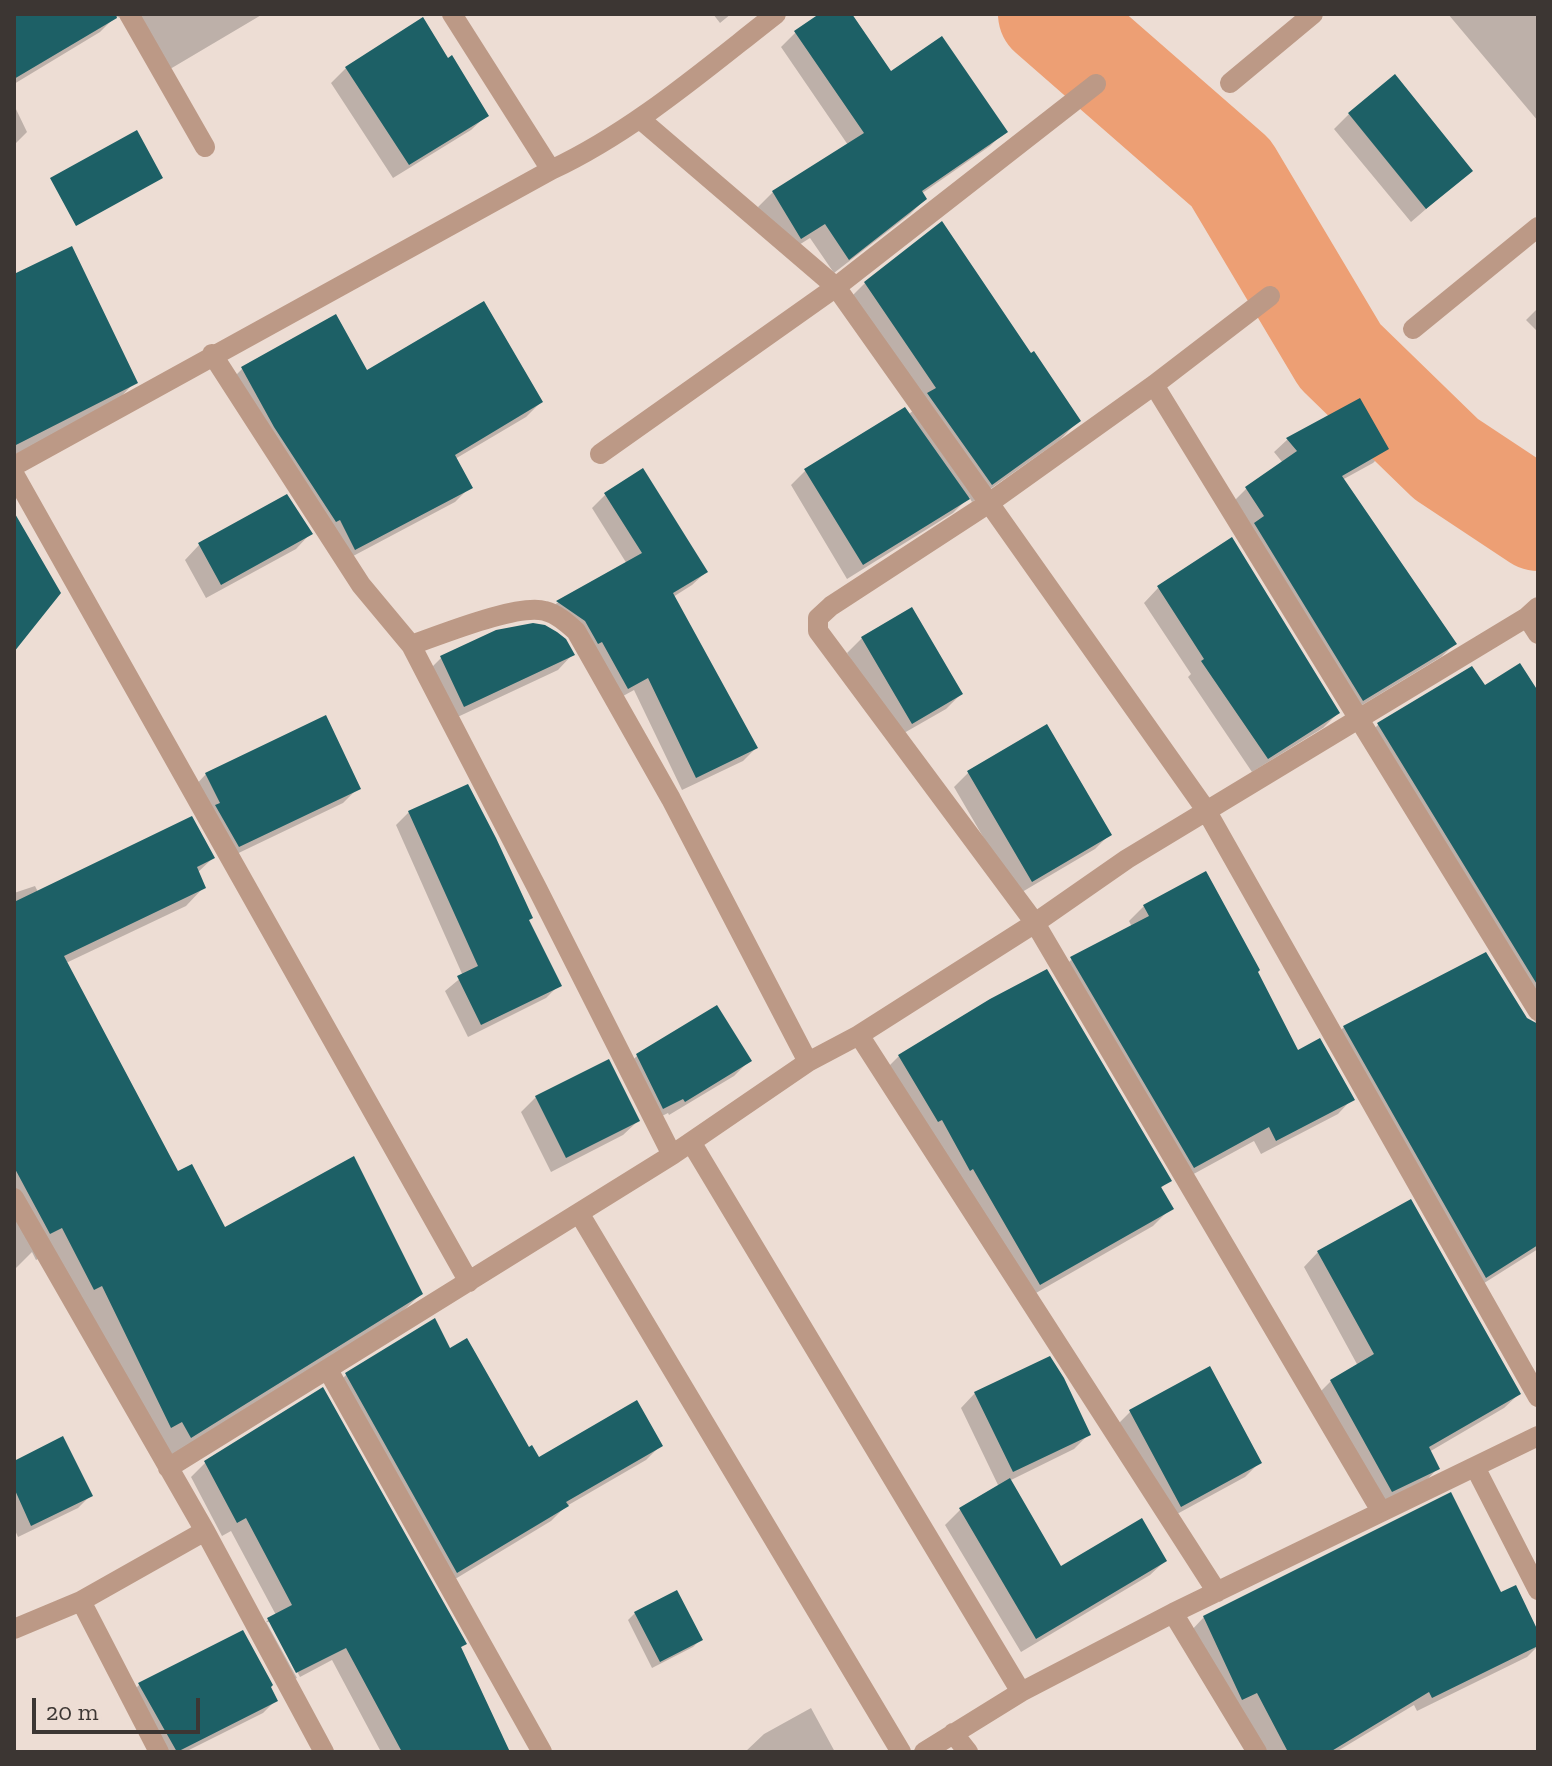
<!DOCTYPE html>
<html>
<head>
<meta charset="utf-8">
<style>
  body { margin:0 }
  #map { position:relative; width:1552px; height:1766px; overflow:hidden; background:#edddd4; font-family:"Zilla Slab",serif }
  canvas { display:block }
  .frame { position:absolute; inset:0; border:16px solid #3c3633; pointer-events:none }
  .scale { position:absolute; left:32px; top:1698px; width:168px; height:36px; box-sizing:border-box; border:4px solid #3c3633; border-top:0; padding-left:10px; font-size:24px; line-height:28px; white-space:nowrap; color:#3c3633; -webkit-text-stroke:6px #edddd4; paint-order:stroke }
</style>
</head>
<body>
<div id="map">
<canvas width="1552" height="1766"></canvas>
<div class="frame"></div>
<div class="scale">20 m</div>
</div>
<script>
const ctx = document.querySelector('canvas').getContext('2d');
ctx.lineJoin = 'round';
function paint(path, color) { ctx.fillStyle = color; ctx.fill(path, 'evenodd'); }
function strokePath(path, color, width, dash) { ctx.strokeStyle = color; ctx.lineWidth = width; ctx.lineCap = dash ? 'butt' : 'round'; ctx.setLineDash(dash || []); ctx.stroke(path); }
paint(new Path2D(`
  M14,14H263L160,75L122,19L116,16L100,32L14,84Z
  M713,14H731L720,23Z
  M822,14H849L890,74L1005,131L990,146L921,194L925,199L910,214L834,273L810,238L786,253L758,207L773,192L848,145L781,47L796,32Z
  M1448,14H1538V121Z
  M422,20L486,116L471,130L393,178L331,83L346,68Z
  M14,105L27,132L14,145Z
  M1349,114L1470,171L1411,222L1334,129Z
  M14,276L135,382L114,404L14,455Z
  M865,283L1030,356L1078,421L1060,440L972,502L969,497L953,513L847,579L791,485L806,470L908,415L917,407L846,302Z
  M1538,308V332L1526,320Z
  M242,369L366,373L541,402L526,417L455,459L470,487L455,502L340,563L228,383Z
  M1288,439L1387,449L1373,463L1342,480L1455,644L1441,657L1349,713L1233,502L1246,489L1283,463L1274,452Z
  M605,495L706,572L692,585L673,597L756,748L743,761L682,790L634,690L614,701L571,635L544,615L557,603L627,564L592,508Z
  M310,534L296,549L206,598L185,560L199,545Z
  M1158,588L1338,713L1323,728L1252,772L1188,677L1191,674L1144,603Z
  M497,632L572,655L558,670L449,721L426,673L441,658Z
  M862,638L961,694L946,709L897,737L847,653Z
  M1471,668L1485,688L1538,695V1249L1470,1292L1328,1043L1344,1027L1526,1020L1537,1025L1362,740L1378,725Z
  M969,772L1110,834L1095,849L1017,895L954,787Z
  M206,774L358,788L343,803L224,860L192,789Z
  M409,812L528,920L559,985L546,998L468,1037L445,991L463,976L396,825Z
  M213,858L197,873L204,887L186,906L66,963L177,1174L224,1230L421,1294L402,1312L172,1455L48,1254L36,1260L32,1252L14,1270V893L35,886L38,892Z
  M1144,906L1256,972L1297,1053L1352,1099L1338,1114L1261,1154L1254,1141L1179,1182L1057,974L1072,959L1132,927L1129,921Z
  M717,1008L749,1061L734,1076L669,1115L668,1113L648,1123L622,1070L637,1056Z
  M899,1056L1169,1180L1160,1189L1171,1208L1153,1226L1022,1301L881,1074Z
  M536,1097L638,1121L623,1135L551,1172L521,1112Z
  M1318,1252L1519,1394L1504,1408L1429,1452L1437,1469L1423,1484L1377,1506L1316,1396L1331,1381L1358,1366L1304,1267Z
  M434,1320L449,1351L538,1459L661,1445L646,1460L565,1507L551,1521L442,1587L331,1390L346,1375Z
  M1209,1369L1260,1462L1245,1477L1166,1520L1115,1427L1130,1412Z
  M322,1390L464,1644L460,1648L508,1752H381L332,1660L300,1677L271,1622H266L297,1678L282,1686L254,1634L268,1620L276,1615L231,1531L222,1536L191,1477L205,1463Z
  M975,1393L1089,1434L1074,1449L1009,1481L1060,1569L1165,1561L1150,1575L1021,1652L945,1525L960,1510L999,1487L961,1408Z
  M14,1463L91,1495L78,1508L18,1537L14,1528Z
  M1500,1595L1538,1636V1646L1527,1657L1417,1711L1414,1705L1336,1752H1250L1190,1632L1204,1617Z
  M635,1613L700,1640L693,1647L652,1668L628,1620Z
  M140,1684L269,1687L276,1700L263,1713L185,1752H158L127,1697Z
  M811,1708L835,1752H745L764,1734Z`), '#0003');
strokePath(new Path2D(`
  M1049,14L1231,173L1340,356L1446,459L1538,520`), '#ed9f74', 102);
paint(new Path2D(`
  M14,14H116L117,18L14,79Z
  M819,14H852L891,71L942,36L1008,132L922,191L927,199L849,260L825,224L801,239L772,191L864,133L794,31Z
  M423,17L448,58L452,55L489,116L409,165L345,67Z
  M1395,74L1473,171L1426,209L1348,113Z
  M137,130L163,178L76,226L50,178Z
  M942,221L1031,353L1034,351L1081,421L992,485L927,393L936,388L864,282Z
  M72,246L138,383L14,446V274Z
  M484,301L543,402L455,455L473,488L355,550L340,520L336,522L274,427L241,367L336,314L367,370Z
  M1360,398L1389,449L1342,476L1457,644L1363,701L1254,523L1264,516L1245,487L1297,451L1286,438Z
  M905,407L970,499L863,565L804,469Z
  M643,468L708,572L673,593L758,748L696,778L648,678L628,689L602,642L598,644L585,621L556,601L642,553L604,493Z
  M287,494L313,534L221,585L198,543Z
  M14,512L61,593L14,652Z
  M1232,537L1340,713L1268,759L1201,661L1204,659L1157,586Z
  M912,607L963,694L912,724L861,637Z
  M533,623L545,625L557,632L566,639L575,655L464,707L440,656L496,630Z
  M1520,663L1538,691V986L1377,723L1472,666L1485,685Z
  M326,715L361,789L239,847L215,805L220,803L205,773Z
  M1047,724L1112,835L1032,882L967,771Z
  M468,784L496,838L533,918L529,920L562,986L481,1025L457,976L478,966L408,811Z
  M192,816L215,858L197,867L206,888L64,956L178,1171L192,1164L225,1227L354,1156L423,1294L191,1438L182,1422L171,1428L102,1286L94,1290L62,1228L50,1234L14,1167V902Z
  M1206,871L1260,970L1258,972L1298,1050L1320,1038L1355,1100L1276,1141L1269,1127L1194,1168L1070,957L1149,916L1143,905Z
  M1486,952L1527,1018L1538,1024V1245L1486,1278L1343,1026Z
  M1047,969L1172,1181L1161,1187L1174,1209L1040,1285L973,1169L970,1171L942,1120L938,1122L898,1055L990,999Z
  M717,1005L752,1061L685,1102L683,1099L663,1109L636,1054Z
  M609,1059L640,1121L566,1158L535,1096Z
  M1411,1199L1521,1394L1429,1447L1440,1469L1392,1492L1330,1380L1374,1354L1317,1251Z
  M435,1318L450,1348L467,1338L529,1447L532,1445L539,1457L637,1400L663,1446L566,1502L569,1506L457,1573L345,1373Z
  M1050,1356L1064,1378L1091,1435L1013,1472L974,1392Z
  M1210,1366L1262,1463L1181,1507L1129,1410Z
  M323,1387L467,1644L461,1647L510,1752H402L346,1648L296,1673L267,1618L292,1605L246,1518L237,1523L204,1461Z
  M63,1436L93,1496L31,1526L14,1488V1461Z
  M1010,1478L1061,1566L1142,1518L1167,1561L1036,1639L959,1508Z
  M1451,1492L1501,1592L1516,1585L1538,1631V1646L1432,1698L1429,1692L1330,1752H1288L1257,1693L1242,1700L1203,1616Z
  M677,1590L703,1640L660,1662L634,1612Z
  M243,1630L273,1685L271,1687L278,1701L177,1752L138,1683Z`), '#1d6066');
strokePath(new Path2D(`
  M129,14L205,147
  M452,14L551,170
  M1230,83L1313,14
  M640,119L836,287L989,503L1154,385L1270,296
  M1413,329L1538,227
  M212,354L361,585L411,645L537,888L672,1155
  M1154,385L1538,1011
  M600,454L836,287L1096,84
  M14,466L551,170C634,131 704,70 776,14
  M14,474L469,1282
  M1538,607L1527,617L1538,634
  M411,645C440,635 518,603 545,611C557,614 567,623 576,631L671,799L808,1062
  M859,1035L1217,1592
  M691,1142L1021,1692
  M14,1198L205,1531L324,1752
  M579,1213L901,1752
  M328,1370L542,1752
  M1475,1467L1538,1590
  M168,1468L672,1155L808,1062L859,1035L1035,923L1127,859L1527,617
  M1381,1511L1035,923L818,631V618L831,606L989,503L1206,810L1538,1397
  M81,1601L159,1752
  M1173,1613L1257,1752
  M14,1629L81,1601L205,1531
  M953,1733L968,1752
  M924,1752L1021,1692L1173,1613L1538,1436`), '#bc9986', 20);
</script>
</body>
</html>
